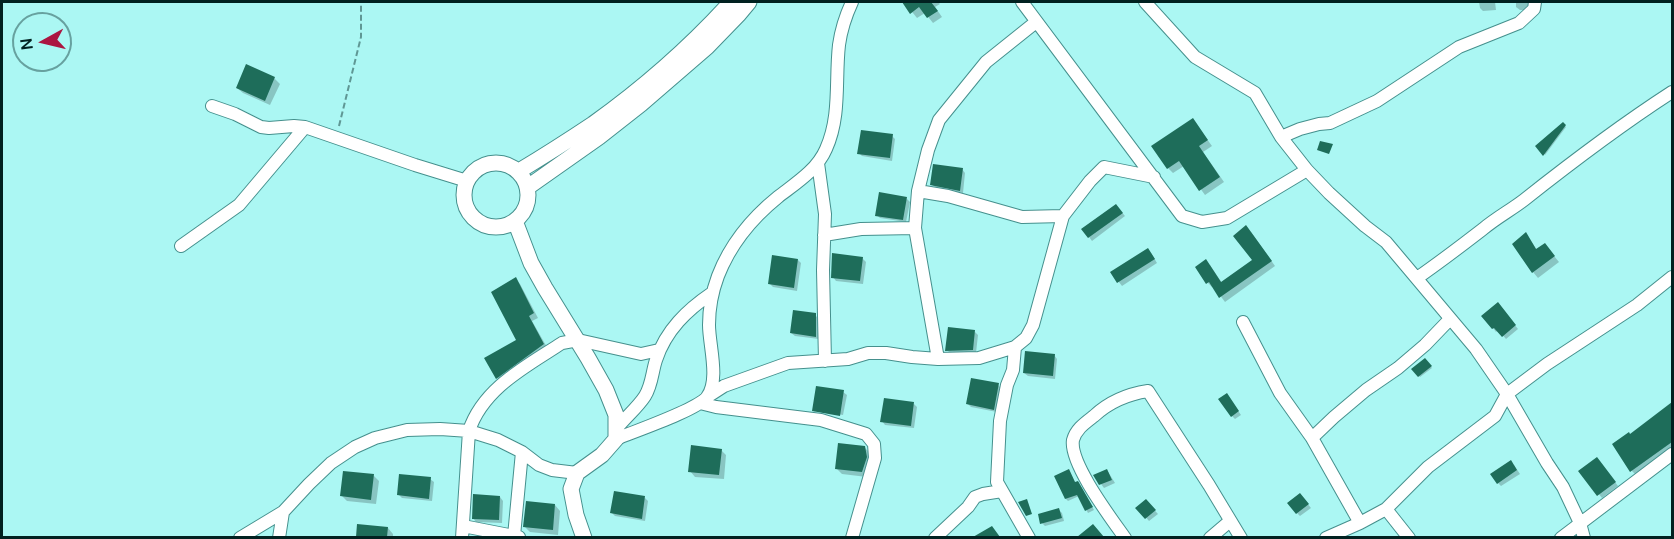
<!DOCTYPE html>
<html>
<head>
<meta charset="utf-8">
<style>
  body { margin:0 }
  #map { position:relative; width:1674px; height:539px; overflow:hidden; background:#abf7f3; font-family:Manrope,sans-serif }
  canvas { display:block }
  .frame { position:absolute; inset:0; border:3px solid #012120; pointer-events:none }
  .north { position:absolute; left:12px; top:12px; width:60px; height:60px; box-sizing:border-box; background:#abf7f3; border:2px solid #67a19f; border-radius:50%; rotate:262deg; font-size:16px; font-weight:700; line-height:24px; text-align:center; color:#012120 }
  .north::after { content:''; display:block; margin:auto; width:21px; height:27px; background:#ab1641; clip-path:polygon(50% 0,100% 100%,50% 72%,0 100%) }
</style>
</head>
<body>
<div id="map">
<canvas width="1674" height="539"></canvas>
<div class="frame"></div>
<div class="north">N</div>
</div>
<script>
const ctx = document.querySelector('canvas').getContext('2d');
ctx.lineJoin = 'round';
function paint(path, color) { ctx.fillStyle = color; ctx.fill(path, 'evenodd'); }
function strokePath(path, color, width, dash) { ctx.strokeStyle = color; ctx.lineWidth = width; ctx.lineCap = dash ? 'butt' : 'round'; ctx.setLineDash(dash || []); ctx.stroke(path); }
paint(new Path2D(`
  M904,2H938L940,4L935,7L942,17L933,23L925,13L917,18Z
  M1479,2H1495L1496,10L1483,11L1480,8Z
  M1516,2H1532L1527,10H1520L1516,7Z
  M274,78L280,84L270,105L243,93L237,88Z
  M1193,120L1212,146L1203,152L1224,182L1205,195L1184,166L1173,173L1168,168Z
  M1563,124L1566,127L1545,155L1537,146Z
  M892,136L895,139L892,161L862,156L859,153Z
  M962,169L965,173L963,193L935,187L931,184Z
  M907,199L910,202L906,222L880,218L877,215Z
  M1119,209L1125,216L1092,241L1089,237Z
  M1251,232L1275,266L1225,302L1213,286L1212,287L1208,283L1210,265L1222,283L1254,261Z
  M1526,234L1537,250L1545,245L1559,262L1538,278L1533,272Z
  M1151,253L1157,263L1122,286L1112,273Z
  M862,258L866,262L863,284L836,281L833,277Z
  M798,260L801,263L797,291L773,287L770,284Z
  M515,279L520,284L538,318L532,321L548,349L501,382L497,378L518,340Z
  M1501,308L1518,329L1506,339L1498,330L1496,332L1493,328Z
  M815,315L818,318L819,339L795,336L791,333Z
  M975,332L978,335L976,353H950L947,350Z
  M1054,355L1057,359L1055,379L1028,376L1024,373Z
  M1425,360L1432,368L1420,377L1414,370Z
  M998,385L1001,388L997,412L971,407L968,404Z
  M843,392L847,395L843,415L815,410V412L814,410Z
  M1230,399L1241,415L1235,419L1232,416Z
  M1672,403V447L1635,474L1632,471L1630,435Z
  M914,404L917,407L914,428L885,425L882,421Z
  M864,447L870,453L867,477L842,474L837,469Z
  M721,450L726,455L724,479L695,477L690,471Z
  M1600,462L1618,486L1602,498L1580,471Z
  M1514,465L1520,474L1501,486L1498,483Z
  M1107,470L1115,483L1104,488L1095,476Z
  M1069,471L1076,484L1080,485L1094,510L1088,513L1079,496L1068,501L1066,499Z
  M374,476L379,481L376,504L347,501L342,496Z
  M430,479L434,482L432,501L402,498L399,495Z
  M500,497L503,501L502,523L476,522L473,518Z
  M645,498L648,501L645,521L615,516L612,513Z
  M1303,498L1311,508L1300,516L1297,513Z
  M1146,501L1158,514L1149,521L1138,508Z
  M555,505L560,511L558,535L530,532L525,527Z
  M1059,510L1062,513L1064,521L1045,526L1042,523Z
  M359,525L388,528L393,534V538H358Z`), '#0003');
paint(new Path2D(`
  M902,2H931L938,11L927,18L919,7L910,14Z
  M246,64L275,77L265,101L236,88Z
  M1193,118L1208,140L1199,146L1220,177L1199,191L1179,161L1167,169L1151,146Z
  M1563,122L1566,125L1543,156L1535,146Z
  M861,130L893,134L890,158L857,154Z
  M1320,141L1333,144L1329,154L1317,150Z
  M933,164L963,168L960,191L930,185Z
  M879,192L907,197L903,220L875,216Z
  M1116,204L1123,213L1088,238L1081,229Z
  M1246,225L1272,261L1219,298L1209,282L1206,284L1195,267L1206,259L1221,282L1252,260L1233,236Z
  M1526,232L1536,249L1545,243L1555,256L1532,273L1512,244Z
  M1148,248L1155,259L1117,283L1110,272Z
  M832,253L863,257L860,281L831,278Z
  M772,255L798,259L794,288L768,284Z
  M516,277L534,313L529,316L544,344L496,379L484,358L516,340L491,292Z
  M1498,302L1516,325L1502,337L1494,328L1492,329L1481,316Z
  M793,310L816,313V337L790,333Z
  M948,327L975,330L973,350L945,351Z
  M1025,351L1055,354L1053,376L1023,373Z
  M1425,358L1432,366L1418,377L1411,369Z
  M971,378L999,383L994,410L966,404Z
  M816,386L844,390L840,416L812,411Z
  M1227,393L1239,411L1231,417L1218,399Z
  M884,398L914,402L911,426L880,422Z
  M1672,402V442L1630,472L1612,444L1629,432L1630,434Z
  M838,443L865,446L867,457L862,472L835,469Z
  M691,445L722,449L719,475L688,472Z
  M1597,457L1616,482L1597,496L1578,471Z
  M1511,460L1517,470L1497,484L1490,474Z
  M1069,469L1075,482L1078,481L1093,507L1085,511L1077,495L1065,499L1054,476Z
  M1107,469L1112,480L1099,485L1093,475Z
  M343,471L374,474L371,500L340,496Z
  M399,474L431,477L429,499L397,495Z
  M614,491L645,496L642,519L610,513Z
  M1300,493L1309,504L1296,514L1287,503Z
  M473,494L500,496L499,520L472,519Z
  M1027,499L1032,514L1026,516L1018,502Z
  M1146,499L1156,510L1145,519L1135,508Z
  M526,501L555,504L553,530L523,527Z
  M1059,508L1062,518L1040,524L1038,514Z
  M357,524L388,527L387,537H356Z
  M1093,524L1104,537H1077Z
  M992,526L1000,537H973Z`), '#1e6d5a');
const minor = new Path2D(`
  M1022,2L1182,216L1202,222L1227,218L1307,170
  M1145,2L1195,57L1255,93L1281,137L1307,170L1329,193L1365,226L1386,242L1476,349L1507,394L1547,463L1563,487L1580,523L1584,538
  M212,106L235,114L261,127L269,128L294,126L305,127L415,165L467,181
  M1281,137L1300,129L1319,124L1330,123L1377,101L1459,47L1519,23L1534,9L1535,2
  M818,163L825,214L823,270L825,361
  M918,191L948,196L1022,217L1063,216
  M824,235L861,229L915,228
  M181,246L239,205L305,127
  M1417,278C1440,262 1461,246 1483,229C1496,218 1511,210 1524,200C1572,162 1621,125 1672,92
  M1243,322L1280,393L1312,438L1360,523
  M1015,347L1013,370L1007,385L1000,421L997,482L1029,538
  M938,359L915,228L918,191L928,150L939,120L986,62L1036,22
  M707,397L724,386L788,363L848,359L868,353H886L912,357L938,359L979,358L1015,347L1026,338L1033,325L1063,216L1090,181L1104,167L1154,177
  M700,403L716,407L821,420L866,434L874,444L875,458L852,538
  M617,428C626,417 638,407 645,396C652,385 652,372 656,360C666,330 687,310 712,293
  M1312,438L1334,417L1366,390L1398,368L1425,345L1450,319
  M616,439C635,431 697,410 707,397C720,380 709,345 709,325C709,309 712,292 718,276C730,245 752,218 778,197C796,183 817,170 826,149C841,116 835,80 839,45C841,30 846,15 852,2
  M1386,509L1409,538
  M463,526L519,537
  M514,536L522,452
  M240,538L283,512L309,484L331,463L355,447L375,438L407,430L440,429L469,431L498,440L522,452L539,465L552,470L577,473
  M279,538L283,512
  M462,538L469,431C483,388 527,366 562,343L578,340L641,354L659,350
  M935,538L968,507L975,497L983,494L1002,491
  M1125,538C1111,518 1069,463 1073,440C1076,429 1085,423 1094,416C1109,402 1128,394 1148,391L1209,485L1241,538
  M1210,538L1230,521
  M1326,538L1360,523L1386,509L1428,467L1495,416L1507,394L1547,364L1637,305L1672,277
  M1561,538L1672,454`);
const tertiary = new Path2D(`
  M464 195a32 32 0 1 1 64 0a32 32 0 1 1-64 0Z
  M519,171C544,156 569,140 593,124C642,89 691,46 731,2
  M528,187L599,137L641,104L707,47L739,14L749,2
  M515,221L531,263L545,288L588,358L606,390L616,415V439L602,455L577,473L571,489L576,515L584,538`);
strokePath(minor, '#45908d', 14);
strokePath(tertiary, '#45908d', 17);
strokePath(new Path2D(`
  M339,126L361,37V2`), '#5f9794', 2, [6, 3]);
strokePath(minor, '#fff', 12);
strokePath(tertiary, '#fff', 15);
</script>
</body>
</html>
